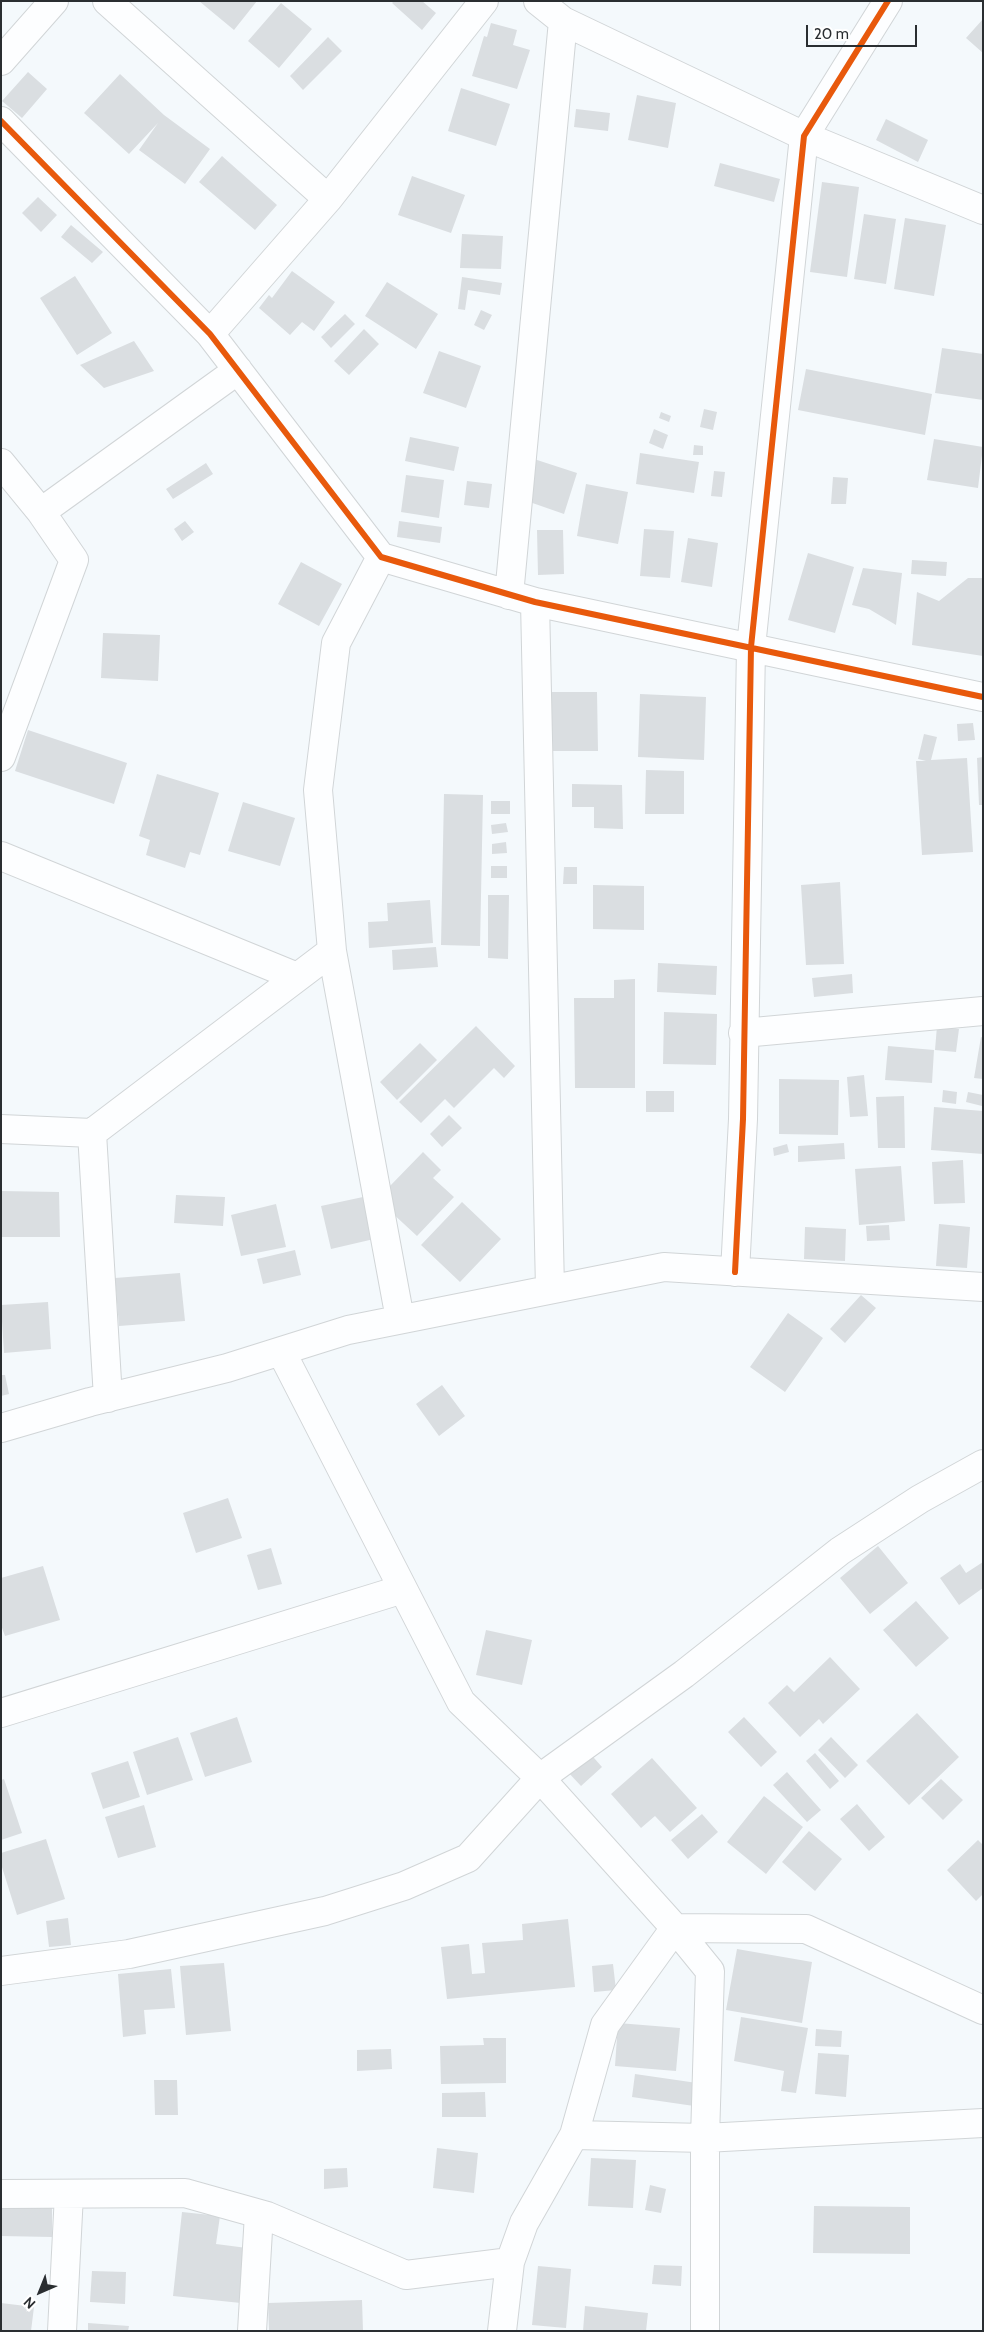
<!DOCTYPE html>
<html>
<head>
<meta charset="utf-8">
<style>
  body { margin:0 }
  #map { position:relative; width:984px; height:2332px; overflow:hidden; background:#f4f9fc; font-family:Cabin,sans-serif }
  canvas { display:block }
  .frame { position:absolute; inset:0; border:2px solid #2a2e31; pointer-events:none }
  .north { position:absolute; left:15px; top:2267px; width:50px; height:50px; -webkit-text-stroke:4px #fff; paint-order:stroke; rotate:224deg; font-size:14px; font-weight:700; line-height:20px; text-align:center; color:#2a2e31 }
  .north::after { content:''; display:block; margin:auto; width:18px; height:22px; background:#2a2e31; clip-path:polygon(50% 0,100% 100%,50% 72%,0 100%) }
  .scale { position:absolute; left:806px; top:25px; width:111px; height:22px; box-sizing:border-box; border:2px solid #2a2e31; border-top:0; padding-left:6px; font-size:15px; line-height:18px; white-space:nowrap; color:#2a2e31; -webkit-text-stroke:4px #fff; paint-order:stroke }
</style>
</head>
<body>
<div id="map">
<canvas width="984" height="2332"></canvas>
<div class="frame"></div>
<div class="north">N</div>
<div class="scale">20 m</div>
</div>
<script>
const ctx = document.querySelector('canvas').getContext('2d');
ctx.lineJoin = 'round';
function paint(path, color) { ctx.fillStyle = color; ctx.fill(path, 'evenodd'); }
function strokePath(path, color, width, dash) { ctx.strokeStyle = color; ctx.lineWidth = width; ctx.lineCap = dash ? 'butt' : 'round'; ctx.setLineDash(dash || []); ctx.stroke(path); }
paint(new Path2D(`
  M199,1H257L234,30Z
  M394,1H422L436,13L422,30L392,3Z
  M281,3L312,29L279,68L248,41Z
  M983,19V53L966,38Z
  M491,23L517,30L513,45L530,50L517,89L472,76L484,36L487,37Z
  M328,37L342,51L303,90L290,76Z
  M28,72L47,89L22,118L2,101Z
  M120,74L164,115L210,149L185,184L139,150L158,123L129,154L84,113Z
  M461,88L510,104L496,146L448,131Z
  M637,95L676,103L668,148L628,140Z
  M576,109L610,113L608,131L574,127Z
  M886,119L928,140L918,162L876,140Z
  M222,156L277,205L255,230L199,182Z
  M720,163L780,179L774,202L714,186Z
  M412,176L465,195L451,233L398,215Z
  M822,182L859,187L847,277L810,272Z
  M38,197L57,215L41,232L22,213Z
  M864,214L896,219L886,284L854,279Z
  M905,218L946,225L934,296L894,289Z
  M71,225L103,252L92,263L61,237Z
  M462,234L503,236L501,269L460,268Z
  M292,271L335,302L314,331L302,322L290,335L259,308L269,295L272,298Z
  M75,276L112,333L77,355L40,298Z
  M462,277L502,283L500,295L468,290L465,310L458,309Z
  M387,282L438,314L416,349L365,316Z
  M481,310L492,315L484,330L474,325Z
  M345,314L355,324L331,348L321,337Z
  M364,329L379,344L349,375L334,361Z
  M134,341L154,371L104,388L80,365Z
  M942,348L983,354V400L935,393Z
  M439,351L481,366L466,408L423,393Z
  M806,369L932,394L925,435L798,410Z
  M704,409L717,412L713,430L700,427Z
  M661,412L671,416L669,422L659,418Z
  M654,429L668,435L663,449L649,443Z
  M410,437L459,447L454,471L405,461Z
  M934,439L983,447L978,488L927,480Z
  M694,445L703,446V455H693Z
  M640,453L699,462L694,493L636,484Z
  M534,459L577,473L564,514L521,499Z
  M206,463L213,474L173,499L166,489Z
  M714,471L725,472L722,497L711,496Z
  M406,475L444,480L439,518L401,512Z
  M833,477L848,478L846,504H831Z
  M467,481L492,484L489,508L464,505Z
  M586,484L628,492L618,544L577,536Z
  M185,521L194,532L182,541L174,529Z
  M399,521L442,527L440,543L397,537Z
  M644,529L674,531L670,578L640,576Z
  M537,530H563L564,574L538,575Z
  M688,538L718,543L712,587L681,582Z
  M808,553L854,567L835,633L788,620Z
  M912,560L947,562L946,576L911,574Z
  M301,562L342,584L319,626L278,604Z
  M863,568L902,573L896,625L869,609L852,605Z
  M968,578H983V656L912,645L917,592L939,601Z
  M103,633L160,635L158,681L101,678Z
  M551,692H597L598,751H551Z
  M640,694L706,697L704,760L638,757Z
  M973,723L975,740L958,741L957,724Z
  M28,730L127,763L114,804L15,771Z
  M924,734L937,737L931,760L967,758L973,852L922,855L916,761H926L918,759Z
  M983,757V805H979L977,758Z
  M646,770L684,771V814H645Z
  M157,774L219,793L200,855L190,852L185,868L146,855L150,840L139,836Z
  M572,784L622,785L623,829L594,828V807H572Z
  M444,794L483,795L480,946L441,945Z
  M491,801H510V814H491Z
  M243,802L295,818L280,866L228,851Z
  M506,823L508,832L492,834L491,825Z
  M506,842L507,853L492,854V844Z
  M491,866H507V878H491Z
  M564,867H577V884H563Z
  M840,882L844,964L806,965L801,885Z
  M593,885L644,886V930L593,929Z
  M488,895H509L508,959L488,958Z
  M430,900L433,943L369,948L368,922L388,921L387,903Z
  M436,947L438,967L393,970L392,950Z
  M658,963L717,966L716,995L657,992Z
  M852,974L853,993L814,997L812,978Z
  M635,979V1088H575L574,998H614V980Z
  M664,1012L717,1014L716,1065L663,1064Z
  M476,1026L515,1066L504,1078L494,1068L454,1108L445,1099L421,1123L399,1102Z
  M937,1026L959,1029L956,1052L935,1050Z
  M981,1037L983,1038V1079L974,1078Z
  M420,1043L437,1060L397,1100L380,1082Z
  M888,1046L934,1050L932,1083L885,1080Z
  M864,1075L868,1116L850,1117L847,1077Z
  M779,1079L839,1080L838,1135L779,1134Z
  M943,1090L957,1092L956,1104L942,1102Z
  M646,1091H674V1112H646Z
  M968,1092L983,1095L982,1106L966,1102Z
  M904,1096L905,1148H878L876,1097Z
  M934,1107L983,1111V1154L931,1150Z
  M449,1115L462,1128L442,1147L430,1134Z
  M844,1143L845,1159L798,1162V1146Z
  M787,1144L789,1152L774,1156L773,1148Z
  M423,1152L441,1170L433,1178L454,1197L417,1236L390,1211L389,1187Z
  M963,1160L965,1203L934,1204L932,1162Z
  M901,1166L905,1221L859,1225L855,1169Z
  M1,1191L59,1192L60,1237H1Z
  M176,1195L225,1197L223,1226L174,1223Z
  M363,1197L374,1239L331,1249L321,1206Z
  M462,1202L501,1239L460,1282L421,1245Z
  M276,1204L286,1247L241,1256L231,1215Z
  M939,1224L970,1227L967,1268L936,1266Z
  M889,1225L890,1240L867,1241L866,1226Z
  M805,1227L846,1229L845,1261L804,1259Z
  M295,1250L301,1275L263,1284L257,1259Z
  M180,1273L185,1321L119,1326L115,1278Z
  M861,1295L876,1308L845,1343L830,1329Z
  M48,1302L51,1349L4,1353L1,1305Z
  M788,1313L823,1338L785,1392L750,1367Z
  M1,1375H5L9,1394L1,1396Z
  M442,1385L465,1416L439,1436L416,1404Z
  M228,1498L242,1538L196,1553L183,1513Z
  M878,1546L908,1583L870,1614L840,1578Z
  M271,1548L282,1584L258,1590L247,1555Z
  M983,1562V1588L959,1605L940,1578L960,1564L966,1573Z
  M43,1566L60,1620L5,1636L1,1625V1578Z
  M916,1601L949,1638L916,1667L883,1630Z
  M486,1630L532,1640L522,1685L476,1675Z
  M830,1657L860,1689L823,1724L819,1719L800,1737L768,1703L787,1685L794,1692Z
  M917,1713L959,1757L909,1805L866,1761Z
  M237,1717L252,1762L205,1777L190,1733Z
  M744,1717L777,1752L761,1767L728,1732Z
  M178,1737L193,1780L147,1795L133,1752Z
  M831,1737L858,1765L845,1778L818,1750Z
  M587,1750L602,1767L581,1786L566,1770Z
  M815,1753L839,1781L830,1789L806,1761Z
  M652,1758L697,1808L670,1832L655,1816L641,1828L611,1794Z
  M128,1761L140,1797L103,1809L91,1773Z
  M787,1772L821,1810L807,1822L773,1785Z
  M4,1779L22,1833L1,1840V1780Z
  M941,1779L963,1800L943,1820L921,1798Z
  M764,1796L803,1827L766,1874L727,1842Z
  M857,1804L885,1837L869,1851L840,1819Z
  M144,1805L156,1847L118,1858L105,1817Z
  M702,1814L718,1832L688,1859L671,1840Z
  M809,1831L842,1859L815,1891L782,1862Z
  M46,1839L65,1899L17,1915L1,1864V1853Z
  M978,1840L983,1845V1894L976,1901L947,1870Z
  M68,1918L71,1945L49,1947L46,1921Z
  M568,1919L575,1987L447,1999L441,1947L469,1944L472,1974L485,1973L482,1943L523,1940L522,1924Z
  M737,1949L812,1962L802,2023L726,2010Z
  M224,1963L231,2031L186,2035L180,1966Z
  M613,1964L616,1990L594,1992L592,1966Z
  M171,1969L175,2008L144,2010L146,2034L123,2037L118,1974Z
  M741,2017L808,2028L796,2093L781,2091L784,2071L734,2061Z
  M618,2023L680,2028L676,2071L615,2066Z
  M816,2029L842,2031L841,2047L815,2046Z
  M483,2038H506V2083L441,2084L440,2046L484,2045Z
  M391,2049L392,2069L357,2071V2050Z
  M818,2053L849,2055L846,2097L815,2094Z
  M635,2074L697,2083L694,2106L632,2097Z
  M154,2080H177L178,2115H155Z
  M485,2092L486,2117H442V2093Z
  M437,2148L478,2153L474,2193L433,2188Z
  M591,2158L636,2160L633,2208L588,2206Z
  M347,2168L348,2187L324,2189V2169Z
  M650,2185L666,2189L661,2213L645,2210Z
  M1,2204L52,2205V2237L1,2236Z
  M814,2206L910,2207V2254L813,2253Z
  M182,2212L220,2216L216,2244L247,2248L241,2303L173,2296Z
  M654,2265L682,2266L681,2286L652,2284Z
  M538,2266L571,2269L566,2328L532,2325Z
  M92,2271L126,2272L125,2304L90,2302Z
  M362,2300L363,2331H269L268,2303Z
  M1,2303L34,2307L31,2331H1Z
  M585,2306L648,2313L646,2331H583Z
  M88,2323L129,2326L128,2331H88Z`), '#dadee1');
const minor = new Path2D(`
  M107,1L328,199
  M538,1L563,21L804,136L983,210
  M1,61L54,1
  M1,121L210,334L381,557L535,602L983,697
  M210,334L328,199L484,1
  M1,463L41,512
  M381,557L336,643L318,790L332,951L400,1319
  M509,595L563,21
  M535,602L550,1289
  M1,757L74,560L41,512L238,370
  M1,856L297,977
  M743,1033L983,1011
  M1,1129L92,1133L332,951
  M92,1133L108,1398
  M735,1272L743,1119L751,647L804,136L888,1
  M281,1351L461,1702L540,1778L675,1928L710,1971L705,2138V2331
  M1,1428L90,1402L227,1368L348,1330L664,1267L983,1287
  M1,1713L403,1589
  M1,1971L129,1954L325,1911L404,1886L468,1858L540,1778L684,1674L840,1551L920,1499L983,1464
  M574,2135L705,2138L983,2123
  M1,2194L185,2193L267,2216L406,2275L510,2262L502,2331
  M510,2262L524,2223L574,2135L605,2025L675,1928L806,1929L983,2010
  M62,2331L69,2194
  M252,2331L259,2214`);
strokePath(minor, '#d1d5d7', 30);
strokePath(minor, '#fdfeff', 28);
strokePath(new Path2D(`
  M1,121L210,334L381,557L535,602L983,697
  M735,1272L743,1119L751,647L804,136L888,1`), '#e8590c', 6);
</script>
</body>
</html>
